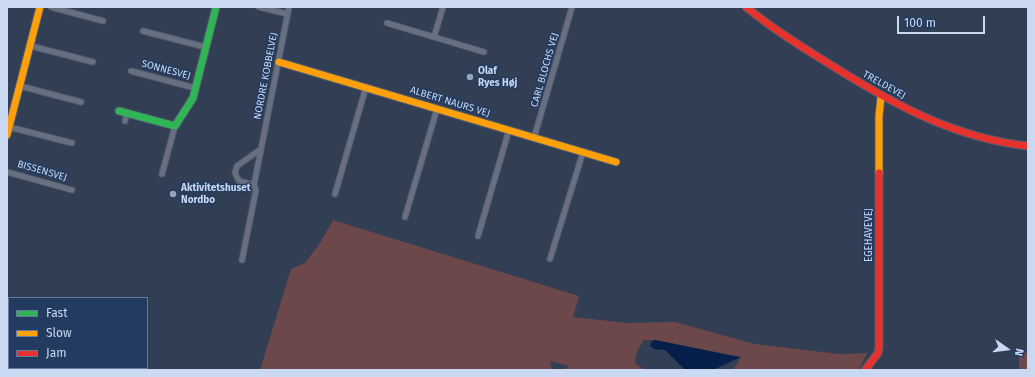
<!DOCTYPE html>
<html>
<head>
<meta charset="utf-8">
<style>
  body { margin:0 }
  #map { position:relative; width:1035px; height:377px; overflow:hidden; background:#313e53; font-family:"Fira Sans",sans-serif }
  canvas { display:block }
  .frame { position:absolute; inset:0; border:8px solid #cad9f1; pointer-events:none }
  .legend { position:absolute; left:8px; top:297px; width:140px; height:72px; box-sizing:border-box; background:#233b61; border:1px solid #667a9b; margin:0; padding:5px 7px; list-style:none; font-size:12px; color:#cad9f1 }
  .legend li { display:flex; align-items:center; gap:8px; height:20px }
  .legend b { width:20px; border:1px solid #667a9b }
  .north { position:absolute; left:987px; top:329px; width:40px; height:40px; -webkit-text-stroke:3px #233b61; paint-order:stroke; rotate:104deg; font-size:11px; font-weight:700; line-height:16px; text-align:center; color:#cad9f1 }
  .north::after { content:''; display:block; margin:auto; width:14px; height:18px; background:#cad9f1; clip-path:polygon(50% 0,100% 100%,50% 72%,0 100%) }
  .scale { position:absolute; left:897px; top:16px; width:88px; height:18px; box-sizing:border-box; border:2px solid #cad9f1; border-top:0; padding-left:5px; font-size:12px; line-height:14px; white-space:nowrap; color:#cad9f1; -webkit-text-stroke:3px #233b61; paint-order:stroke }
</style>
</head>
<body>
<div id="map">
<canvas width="1035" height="377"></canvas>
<div class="frame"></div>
<ul class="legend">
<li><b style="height:5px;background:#30b455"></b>Fast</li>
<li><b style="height:5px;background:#ff9f0a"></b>Slow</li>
<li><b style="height:5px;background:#e5322d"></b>Jam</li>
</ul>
<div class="north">N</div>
<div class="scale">100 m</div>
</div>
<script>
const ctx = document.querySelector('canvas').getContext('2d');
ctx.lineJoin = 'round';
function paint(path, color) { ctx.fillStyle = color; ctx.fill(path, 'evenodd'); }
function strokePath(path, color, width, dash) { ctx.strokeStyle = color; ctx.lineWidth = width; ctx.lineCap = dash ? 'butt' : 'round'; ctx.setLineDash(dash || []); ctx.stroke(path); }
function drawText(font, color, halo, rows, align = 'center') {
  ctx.font = font + ' "Fira Sans",sans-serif'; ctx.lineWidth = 3; ctx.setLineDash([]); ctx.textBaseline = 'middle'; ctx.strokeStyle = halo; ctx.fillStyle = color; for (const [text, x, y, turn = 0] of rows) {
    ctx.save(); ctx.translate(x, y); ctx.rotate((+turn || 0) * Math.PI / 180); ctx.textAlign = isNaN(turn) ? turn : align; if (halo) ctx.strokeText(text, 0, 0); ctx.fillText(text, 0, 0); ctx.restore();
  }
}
paint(new Path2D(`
  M333,220L579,296L573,317L627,323L675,322L755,344L839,354L867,353L859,370H733L741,357L655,340H644L637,351L635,363L645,370H564L569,366L550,361L552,370H260L291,269L305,263L320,243Z
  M1019,351L1028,353V370H1019Z`), '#6c484b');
paint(new Path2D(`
  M655,340L729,355L741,357L713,370H685L665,350L654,349L650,346L652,341Z`), '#06204b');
const street = new Path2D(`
  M51,7L103,21
  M259,7L288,14
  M387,23L484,52
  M143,31L205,47
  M434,37L443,7
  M31,46L93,62
  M131,71L195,88
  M20,86L81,102
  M125,121L127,114
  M9,127L72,143
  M534,138L572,7
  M261,149L237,166L235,173L239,181L254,185L289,7
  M7,172L72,190
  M162,174L175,126
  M335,194L366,87
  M405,217L437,109
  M478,236L509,130
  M550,259L583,152
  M242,260L256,190L254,185`);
const fast = new Path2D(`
  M119,111L175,126L193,98L216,7`);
const slow = new Path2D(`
  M279,62L616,162
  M7,135L40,7
  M879,173V116L881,97`);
const jam = new Path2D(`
  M746,7C773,29 802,47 831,65C893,104 954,138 1028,146
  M865,370L878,353L879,348V173`);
strokePath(street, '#515c6e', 7);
strokePath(fast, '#515c6e', 9);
strokePath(slow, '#515c6e', 9);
strokePath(jam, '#515c6e', 9);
strokePath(street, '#667080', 5);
strokePath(fast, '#30b455', 7);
strokePath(slow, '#ff9f0a', 7);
strokePath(jam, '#e5322d', 7);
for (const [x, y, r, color] of [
  [470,77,4,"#94a3ba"],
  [173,194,4,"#94a3ba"]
]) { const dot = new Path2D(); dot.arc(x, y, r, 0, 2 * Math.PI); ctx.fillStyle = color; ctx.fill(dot); strokePath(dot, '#233b61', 1.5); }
drawText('10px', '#cad9f1', '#233b61', [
  ["SONNESVEJ",166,70,15],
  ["CARL BLOCHS VEJ",545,70,-74],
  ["NORDRE KOBBELVEJ",266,76,-79],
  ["TRELDEVEJ",884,85,29],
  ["ALBERT NAURS VEJ",450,102,17],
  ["BISSENSVEJ",42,171,16],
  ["EGEHAVEVEJ",869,235,-90]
]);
drawText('bold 10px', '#cad9f1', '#233b61', [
  ["Olaf",478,71],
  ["Ryes Høj",478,83],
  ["Aktivitetshuset",181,188],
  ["Nordbo",181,200]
], 'left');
</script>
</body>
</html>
